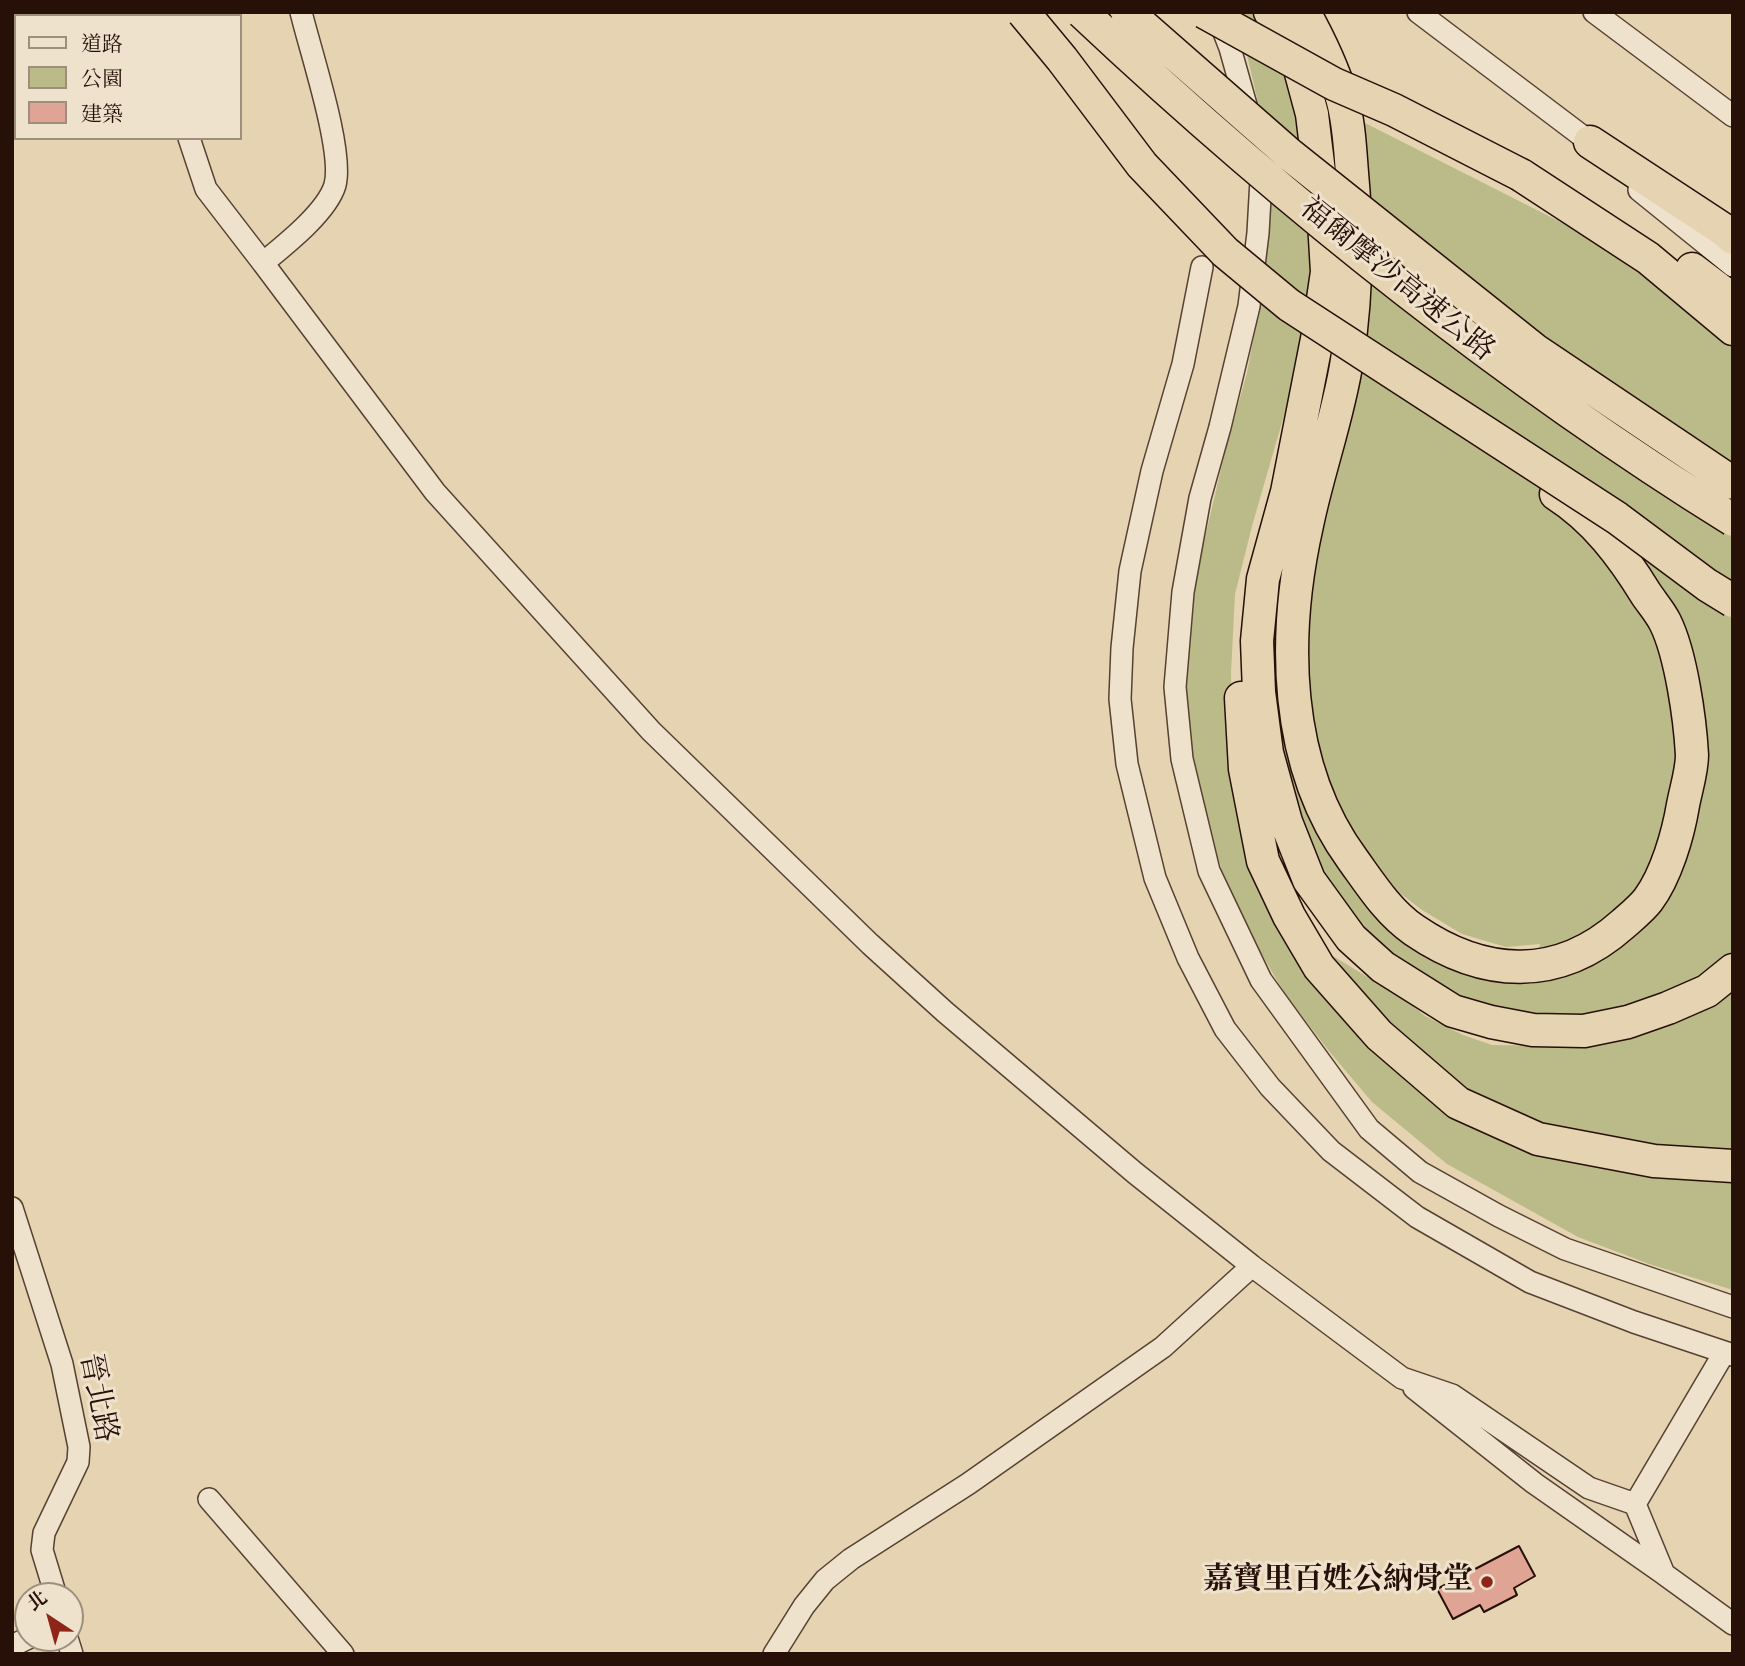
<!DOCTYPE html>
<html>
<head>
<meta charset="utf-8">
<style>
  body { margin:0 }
  #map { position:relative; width:1745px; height:1666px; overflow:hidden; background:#e5d3b2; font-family:"IM FELL DW Pica","Noto Serif TC",serif }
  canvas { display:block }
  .frame { position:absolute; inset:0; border:14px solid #271008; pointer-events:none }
  .legend { position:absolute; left:14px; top:14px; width:228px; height:126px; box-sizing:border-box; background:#eee2cd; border:2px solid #9e8e7e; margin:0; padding:9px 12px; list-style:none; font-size:21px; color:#271008 }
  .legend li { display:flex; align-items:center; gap:14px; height:35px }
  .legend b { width:35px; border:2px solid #9e8e7e }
  .north { position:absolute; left:14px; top:1582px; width:70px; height:70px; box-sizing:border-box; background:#eee2cd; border:2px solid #9e8e7e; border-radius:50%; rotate:324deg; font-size:19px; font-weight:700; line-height:28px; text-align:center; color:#271008 }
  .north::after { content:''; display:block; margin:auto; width:24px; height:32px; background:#8f2418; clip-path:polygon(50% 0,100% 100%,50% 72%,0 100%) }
</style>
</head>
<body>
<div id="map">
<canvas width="1745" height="1666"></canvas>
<div class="frame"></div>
<ul class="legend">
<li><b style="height:9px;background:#eee2cd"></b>道路</li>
<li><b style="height:19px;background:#babb88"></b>公園</li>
<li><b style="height:19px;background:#dfa494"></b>建築</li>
</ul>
<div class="north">北</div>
</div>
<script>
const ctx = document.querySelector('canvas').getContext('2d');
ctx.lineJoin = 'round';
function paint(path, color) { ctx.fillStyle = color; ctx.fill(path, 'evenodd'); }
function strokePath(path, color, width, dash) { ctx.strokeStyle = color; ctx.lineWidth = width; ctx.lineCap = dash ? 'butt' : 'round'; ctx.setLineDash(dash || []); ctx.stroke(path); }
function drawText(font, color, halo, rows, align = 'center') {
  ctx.font = font + ' "IM FELL DW Pica","Noto Serif TC",serif'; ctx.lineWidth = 6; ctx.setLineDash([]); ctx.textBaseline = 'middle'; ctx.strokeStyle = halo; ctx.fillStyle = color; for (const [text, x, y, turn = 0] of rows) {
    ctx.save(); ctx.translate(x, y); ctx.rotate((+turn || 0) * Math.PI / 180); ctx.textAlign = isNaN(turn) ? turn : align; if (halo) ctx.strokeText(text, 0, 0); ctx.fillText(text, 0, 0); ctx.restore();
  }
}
paint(new Path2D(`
  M1237,12H1261L1283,48L1302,122L1312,232L1309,301L1287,405L1252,526L1235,594L1231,673L1232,747L1332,1004L1364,1045L1423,1094L1439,1072L1379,1023L1323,950L1407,1001L1425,1016L1463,1035L1492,1045L1552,1046L1733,990V1290L1649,1264L1578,1237L1447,1164L1372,1102L1329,1051L1285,994L1233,905L1214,846L1199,784L1187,742L1185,680L1189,622L1200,559L1226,448L1247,373L1260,305L1268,226L1272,162Z
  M1363,122L1606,245L1641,268L1676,298L1702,315L1733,346V956L1691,988L1657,1001L1595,1016L1549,1018L1483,1008L1442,994L1381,952L1355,926L1323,888L1303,846L1276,761L1268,708L1272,630L1291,743L1311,813L1342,868L1380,914L1401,935L1428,952L1453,967L1486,979L1532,984L1540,944L1506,947L1462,934L1422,910L1387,883L1357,843L1338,803L1323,763L1312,724L1304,671L1314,550L1356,383L1368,303L1371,241Z`), '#babb88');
const building = new Path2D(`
  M1519,1546L1535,1576L1514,1588L1517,1595L1484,1612L1480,1605L1453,1619L1437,1589Z`);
paint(building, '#dfa494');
strokePath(building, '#271008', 2);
const minor = new Path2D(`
  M103,12L107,16
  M301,12C310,50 344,151 335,185C327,212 285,245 263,263L435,492L651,731L870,944L945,1012L1135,1173L1252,1266L1402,1378L1452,1395L1589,1488L1635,1504L1664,1574L1733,1624
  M1418,12L1590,142L1598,151
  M1594,12L1733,116
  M1218,17L1230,48L1262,162L1258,233L1249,306L1220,427L1200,498L1183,592L1175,687L1182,759L1209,871L1261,980L1369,1129L1420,1172L1499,1216L1565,1249L1733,1307
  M189,138L206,189L263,263
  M1639,190L1733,266
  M1202,267L1183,364L1152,471L1130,571L1122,648L1120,699L1127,764L1155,878L1188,958L1225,1029L1270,1087L1331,1151L1417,1217L1530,1282L1634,1322L1733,1355
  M12,1208L62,1364L79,1447L78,1462L44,1533L42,1550L56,1596
  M1414,1388L1534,1483L1664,1574
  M209,1499L343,1654
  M1635,1504L1724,1353
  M67,1638L72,1654
  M12,1646L28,1638
  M774,1654L804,1606L825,1580L851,1559L968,1484L1163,1347L1252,1266`);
const highway = new Path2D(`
  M1270,12L1298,62L1312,114L1323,205L1327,272L1317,339L1287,492L1263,579L1257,641L1259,692L1267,753L1286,822L1309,880L1351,938L1383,967L1453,1011L1491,1022L1533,1030L1584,1031L1628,1022L1668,1008L1707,991L1733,970
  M1304,12C1319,39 1333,68 1342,98C1349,122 1350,148 1352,173C1358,238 1357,296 1347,360C1339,414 1318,471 1307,525C1282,636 1283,765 1353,860C1371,885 1388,912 1414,930C1484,978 1558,982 1623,924C1632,916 1641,909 1648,900C1666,876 1678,835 1683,805C1686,789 1692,771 1692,755C1690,719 1681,654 1665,622C1660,612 1652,603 1646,594C1622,555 1595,519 1556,494
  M1590,142L1721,228L1733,238
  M1521,175L1648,258L1733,329
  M1692,269L1733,300
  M1241,698L1245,769L1263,861L1289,916L1319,967L1379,1035L1458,1103L1538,1139L1654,1161L1733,1166`);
strokePath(minor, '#564132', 24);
strokePath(highway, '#271008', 35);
strokePath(minor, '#eee2cd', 21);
strokePath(highway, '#e5d3b2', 32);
const highwayBridge = new Path2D(`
  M1023,12L1062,59L1142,165L1225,252L1289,305L1617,518L1707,585L1733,601
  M1082,12C1283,201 1499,374 1733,520
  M1127,12L1289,154L1535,350L1733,483
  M1204,12L1334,84L1394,110L1521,175`);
strokePath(highwayBridge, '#271008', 35, []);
strokePath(highwayBridge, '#e5d3b2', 32);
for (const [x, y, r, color] of [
  [1487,1582,7,"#8f2418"]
]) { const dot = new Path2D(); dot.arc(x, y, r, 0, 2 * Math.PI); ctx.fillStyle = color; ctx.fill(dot); strokePath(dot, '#eee2cd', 2.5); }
drawText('30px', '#271008', '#eee2cd', [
  ["福爾摩沙高速公路",1396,281,39],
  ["晉北路",96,1398,79]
]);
drawText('bold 30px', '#271008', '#eee2cd', [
  ["嘉寶里百姓公納骨堂",1473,1582]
], 'right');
</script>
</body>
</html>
